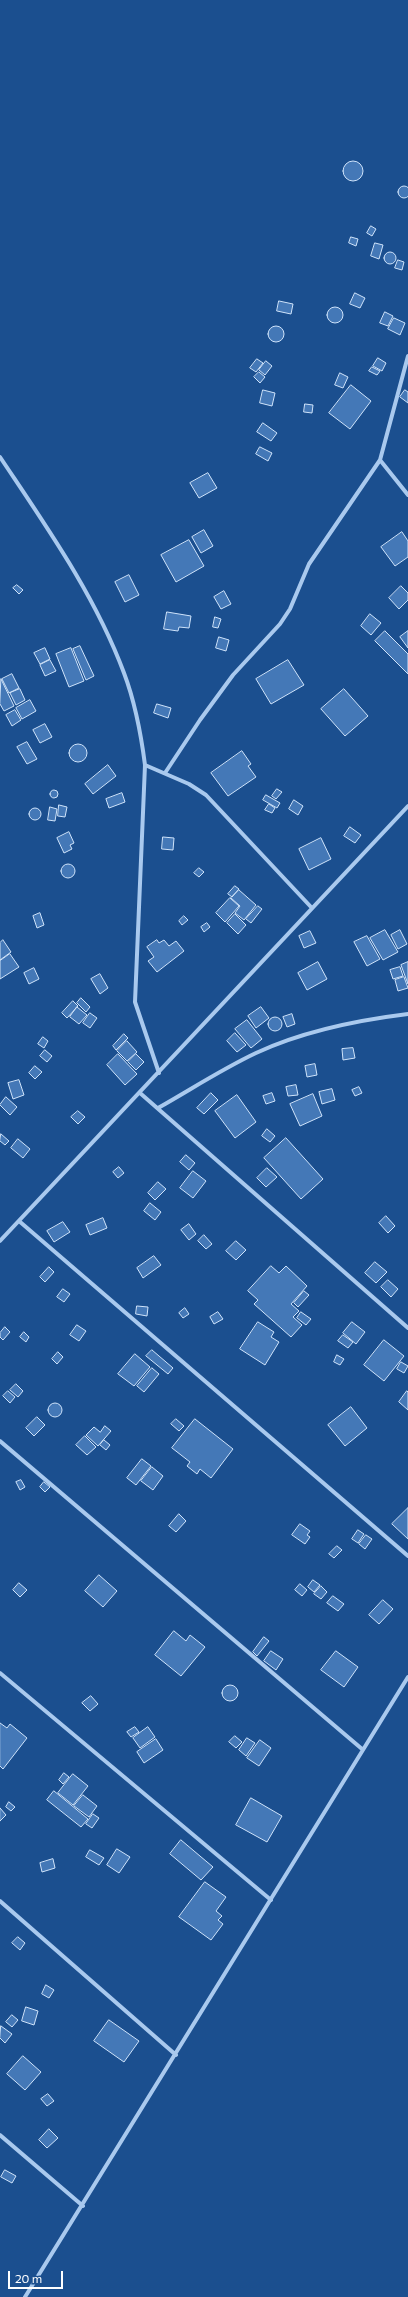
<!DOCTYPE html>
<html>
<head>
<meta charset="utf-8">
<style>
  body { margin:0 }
  #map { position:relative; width:408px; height:2297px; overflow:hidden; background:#1b4f8f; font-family:Commissioner,sans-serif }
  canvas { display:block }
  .scale { position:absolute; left:8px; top:2271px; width:55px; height:18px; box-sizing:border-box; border:2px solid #fff; border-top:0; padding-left:5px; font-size:12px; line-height:14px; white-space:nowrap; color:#fff; -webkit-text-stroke:3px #1b4f8f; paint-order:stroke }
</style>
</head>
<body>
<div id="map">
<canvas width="408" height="2297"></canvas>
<div class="scale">20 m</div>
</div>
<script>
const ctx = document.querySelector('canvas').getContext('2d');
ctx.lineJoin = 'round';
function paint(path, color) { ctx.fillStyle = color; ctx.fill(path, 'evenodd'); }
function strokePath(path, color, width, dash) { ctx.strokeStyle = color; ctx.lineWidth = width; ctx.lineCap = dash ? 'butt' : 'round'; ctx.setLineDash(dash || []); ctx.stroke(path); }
const building = new Path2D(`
  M343 171a10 10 0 1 1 20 0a10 10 0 1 1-20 0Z
  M398 192a6 6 0 1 1 12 0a6 6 0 1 1-12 0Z
  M371,226L376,229L372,236L367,233Z
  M351,237L358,239L356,246L349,243Z
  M375,243L383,245L379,259L371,256Z
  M384 258a6 6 0 1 1 12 0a6 6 0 1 1-12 0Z
  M398,260L404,262L402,270L395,268Z
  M355,293L365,298L360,308L350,304Z
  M279,301L293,304L291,314L277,311Z
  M327 315a8 8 0 1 1 16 0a8 8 0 1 1-16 0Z
  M385,312L393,316L388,326L380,323Z
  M394,318L405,323L400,335L388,329Z
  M268 334a8 8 0 1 1 16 0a8 8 0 1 1-16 0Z
  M378,358L386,363L382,371L373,366Z
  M257,359L263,363L256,372L250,368Z
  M266,361L272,366L265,375L259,370Z
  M372,367L380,371L377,375L369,371Z
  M259,372L265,377L260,383L254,377Z
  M340,373L348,377L343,388L335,385Z
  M351,385L371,401L350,429L329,413Z
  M263,390L275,393L272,406L260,403Z
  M405,390L408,392V403L400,397Z
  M305,404L313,405L312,413L304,412Z
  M263,423L277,433L271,441L257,432Z
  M260,447L272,453L268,461L256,454Z
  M208,473L217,488L199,498L190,483Z
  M204,530L213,546L201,553L192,537Z
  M402,532L408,541V557L395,566L381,547Z
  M189,540L204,566L176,582L161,555Z
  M129,575L139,595L125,602L115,582Z
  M17,585L23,590L19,594L13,588Z
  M401,586L408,593V600L399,609L389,598Z
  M224,591L231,604L221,609L214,597Z
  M167,612L191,616L189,628L179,627L178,631L164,629Z
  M370,614L381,623L371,635L361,626Z
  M215,617L221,619L218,628L213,627Z
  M385,631L408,654V674L375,641Z
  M408,631V648L400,637Z
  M219,637L229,640L226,651L216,648Z
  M80,646L94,676L86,680L73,649Z
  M45,648L50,659L40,664L34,653Z
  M71,648L84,681L69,687L56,654Z
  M50,660L56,671L45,676L40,665Z
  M288,660L304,685L271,704L256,679Z
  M12,674L19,688L9,693L2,679Z
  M1,679L14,706L4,711L0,704Z
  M20,689L25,700L16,705L10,693Z
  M344,689L368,716L345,736L321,709Z
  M30,700L36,711L22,719L16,708Z
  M157,704L171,708L168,718L154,713Z
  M15,710L21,720L12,726L6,715Z
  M45,724L52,737L40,743L33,730Z
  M27,742L37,759L27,764L17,747Z
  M69 753a9 9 0 1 1 18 0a9 9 0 1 1-18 0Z
  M242,751L251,764L248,766L256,777L228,796L211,773Z
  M108,765L116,776L93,794L85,784Z
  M277,789L282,792L276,799L272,796Z
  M50 794a4 4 0 1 1 8 0a4 4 0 1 1-8 0Z
  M122,793L125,802L109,808L106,799Z
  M266,795L280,803L277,808L263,800Z
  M294,800L303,806L298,815L289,809Z
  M269,804L275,808L272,813L265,810Z
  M59,805L67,807L65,817L58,816Z
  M50,807L57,809L55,821L48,820Z
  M29 814a6 6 0 1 1 12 0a6 6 0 1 1-12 0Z
  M350,827L361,835L355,843L344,836Z
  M69,832L74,843L70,845L72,849L64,853L57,838Z
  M163,837L174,838L173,850L162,849Z
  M321,838L331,859L309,870L299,849Z
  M61 871a7 7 0 1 1 14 0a7 7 0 1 1-14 0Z
  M199,868L204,872L199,877L194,873Z
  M235,886L239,889L232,897L228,894Z
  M239,890L256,905L244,920L235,913L240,906L231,898Z
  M230,898L239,906L225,922L216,913Z
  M258,906L262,909L251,923L246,919Z
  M40,913L44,925L37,928L33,916Z
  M235,914L246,925L238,934L227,923Z
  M184,916L188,920L182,925L179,921Z
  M207,923L210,927L204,932L201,927Z
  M385,930L398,952L383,960L370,938Z
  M400,930L407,944L398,949L391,935Z
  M310,931L316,943L304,948L299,936Z
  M367,936L380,959L367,966L354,942Z
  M3,940L11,952L0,960V943Z
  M157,940L159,943L164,940L169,946L176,941L184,951L157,972L148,961L154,957L147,947Z
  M10,954L19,967L0,979V961Z
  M318,962L327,979L307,990L298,973Z
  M408,962V984L401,965Z
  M400,967L403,976L393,979L390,970Z
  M34,968L39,979L29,984L24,973Z
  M100,974L108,988L100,994L91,979Z
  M404,977L408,988L398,991L395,980Z
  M81,998L90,1007L86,1012L77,1003Z
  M73,1001L78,1006L67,1018L62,1013Z
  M77,1007L87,1015L79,1024L70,1017Z
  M261,1007L269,1018L256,1028L248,1016Z
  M90,1013L97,1018L90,1028L83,1023Z
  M292,1014L295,1024L287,1027L283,1017Z
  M268 1024a7 7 0 1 1 14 0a7 7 0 1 1-14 0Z
  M247,1020L262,1039L251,1048L235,1029Z
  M235,1033L246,1045L237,1052L227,1041Z
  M124,1034L128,1038L116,1050L113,1046Z
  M43,1037L48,1041L44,1048L38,1044Z
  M127,1041L137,1052L127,1061L117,1051Z
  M353,1048L355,1058L343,1060L342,1049Z
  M45,1050L52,1056L47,1062L40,1056Z
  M118,1054L137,1074L125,1085L107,1065Z
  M136,1054L144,1062L136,1070L128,1062Z
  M315,1064L317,1075L307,1077L305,1066Z
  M35,1066L42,1072L35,1079L29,1073Z
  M19,1080L24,1095L13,1099L8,1083Z
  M296,1085L298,1095L288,1096L286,1087Z
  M359,1087L362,1093L355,1096L352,1090Z
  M332,1089L335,1100L322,1104L319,1092Z
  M211,1093L218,1100L204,1114L197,1108Z
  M272,1093L275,1101L266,1104L263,1096Z
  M313,1094L322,1116L300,1126L290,1104Z
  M237,1095L256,1122L235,1138L215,1111Z
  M6,1097L17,1107L10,1115L0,1105Z
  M78,1111L85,1117L78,1124L71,1117Z
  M267,1129L275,1136L270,1142L262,1136Z
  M1,1134L9,1141L5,1145L0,1141Z
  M286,1138L323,1179L301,1199L264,1158Z
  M18,1139L30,1149L23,1158L11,1148Z
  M186,1155L195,1163L189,1170L180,1162Z
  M119,1167L124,1173L118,1178L113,1172Z
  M267,1168L277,1177L266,1187L257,1178Z
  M193,1171L206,1181L193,1198L180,1188Z
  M158,1182L166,1189L155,1200L148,1193Z
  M150,1203L161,1212L155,1220L144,1211Z
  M386,1216L395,1226L388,1233L379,1223Z
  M103,1218L107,1228L90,1235L86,1225Z
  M63,1222L70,1232L54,1242L47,1231Z
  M189,1224L196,1234L189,1240L181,1230Z
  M204,1235L212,1244L206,1249L198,1241Z
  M236,1241L246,1250L236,1260L226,1251Z
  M154,1256L161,1265L143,1278L137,1268Z
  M375,1262L387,1272L376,1283L365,1273Z
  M271,1266L279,1273L286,1266L307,1286L291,1304L299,1311L293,1317L302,1325L291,1337L254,1304L258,1300L248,1291Z
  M49,1267L54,1272L45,1282L40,1277Z
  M388,1280L398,1289L391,1297L381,1287Z
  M63,1289L70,1294L64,1302L57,1297Z
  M304,1291L309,1295L298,1307L294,1303Z
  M137,1306L148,1307L147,1316L136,1314Z
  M185,1308L189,1314L183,1318L179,1313Z
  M218,1312L223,1319L214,1324L210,1317Z
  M301,1312L311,1319L306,1325L297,1318Z
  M258,1322L274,1332L271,1337L279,1342L265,1365L240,1349Z
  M352,1322L365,1332L356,1344L343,1333Z
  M77,1325L86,1331L79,1341L70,1335Z
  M5,1327L10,1332L3,1340L0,1337V1333Z
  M24,1332L29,1337L26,1342L20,1337Z
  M343,1335L353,1342L348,1348L338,1341Z
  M384,1340L404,1356L384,1381L364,1365Z
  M152,1350L173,1368L168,1374L146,1356Z
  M58,1352L63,1357L57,1364L52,1359Z
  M135,1354L150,1367L134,1386L118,1374Z
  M337,1355L344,1359L340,1365L334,1362Z
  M401,1362L408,1366L404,1373L397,1369Z
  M152,1368L159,1374L144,1392L137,1386Z
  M16,1384L23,1391L18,1397L10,1390Z
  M8,1391L15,1397L10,1403L3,1396Z
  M407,1391L408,1392V1410L399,1402Z
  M48 1410a7 7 0 1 1 14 0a7 7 0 1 1-14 0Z
  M351,1407L367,1428L345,1446L328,1425Z
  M37,1417L45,1425L34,1436L26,1428Z
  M176,1419L184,1426L179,1431L171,1424Z
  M195,1419L233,1449L211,1478L200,1469L197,1474L187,1466L190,1462L172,1448Z
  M105,1426L111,1431L98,1446L86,1435L94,1427L100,1432Z
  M85,1436L96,1447L87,1455L76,1445Z
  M104,1440L110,1445L106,1450L100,1445Z
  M142,1459L151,1466L136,1485L127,1478Z
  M152,1467L163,1476L153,1490L141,1481Z
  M21,1480L25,1487L20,1490L16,1482Z
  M44,1482L50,1487L45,1492L40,1487Z
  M408,1508V1539L392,1524Z
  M179,1514L186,1521L176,1532L169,1526Z
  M300,1524L310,1531L307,1535L310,1537L305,1544L292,1535Z
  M358,1530L364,1534L358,1543L352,1539Z
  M366,1535L372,1539L365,1549L359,1544Z
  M337,1546L342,1550L334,1558L329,1554Z
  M99,1575L117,1591L103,1607L85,1591Z
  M313,1580L320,1585L314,1592L308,1587Z
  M19,1583L27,1590L20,1597L13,1590Z
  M300,1584L307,1590L302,1596L295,1590Z
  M321,1586L327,1592L321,1599L314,1594Z
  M333,1596L344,1604L338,1611L327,1603Z
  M383,1600L393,1609L379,1624L369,1615Z
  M174,1631L186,1641L190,1635L205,1647L181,1676L155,1655Z
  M264,1637L269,1641L257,1656L253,1652Z
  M271,1651L283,1659L276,1670L264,1661Z
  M336,1651L358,1667L344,1687L321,1670Z
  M222 1693a8 8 0 1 1 16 0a8 8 0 1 1-16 0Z
  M91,1696L98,1704L90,1711L82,1703Z
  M0,1723L7,1728L10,1724L27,1738L3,1769L0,1766Z
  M135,1727L139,1732L131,1737L127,1732Z
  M148,1727L155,1737L140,1748L133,1738Z
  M235,1736L242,1742L236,1748L229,1742Z
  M247,1738L255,1743L246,1756L239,1750Z
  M156,1739L163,1750L144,1763L137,1752Z
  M260,1740L271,1748L259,1766L247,1758Z
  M64,1773L69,1777L63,1784L59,1780Z
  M73,1774L88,1786L73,1805L58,1793Z
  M54,1791L88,1819L81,1827L47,1800Z
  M83,1795L97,1806L89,1817L74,1806Z
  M251,1798L282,1816L267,1842L236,1825Z
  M9,1802L15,1807L11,1811L6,1807Z
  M0,1808L6,1815L0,1821Z
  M93,1814L99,1818L92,1828L86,1824Z
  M181,1840L213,1867L201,1880L170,1854Z
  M117,1849L130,1857L119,1873L107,1865Z
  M90,1850L104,1858L99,1865L86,1857Z
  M53,1859L55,1868L42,1872L40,1863Z
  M205,1882L226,1897L216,1911L222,1916L218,1920L223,1924L211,1940L179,1917Z
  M18,1937L25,1943L20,1950L12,1943Z
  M46,1985L54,1990L49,1998L42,1994Z
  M26,2007L38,2011L34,2025L22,2021Z
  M12,2015L18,2020L12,2027L6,2022Z
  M109,2020L139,2041L124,2062L94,2041Z
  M1,2026L12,2034L5,2043L0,2038Z
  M23,2056L41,2072L25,2090L7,2074Z
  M48,2094L54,2101L47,2106L41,2099Z
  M49,2129L58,2138L47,2148L39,2140Z
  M5,2170L16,2176L12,2183L1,2177Z`);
paint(building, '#4478b7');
strokePath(building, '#cfe3fa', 1);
strokePath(new Path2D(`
  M0,457C46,526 95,595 124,673C135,702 141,734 145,765L135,1002L159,1073
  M380,460L408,495
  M145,765L189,784L206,795L311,907
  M165,773L200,720L233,675L280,624L290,609L309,564L380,460L408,356
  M140,1093L408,1328
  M158,1108C190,1090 222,1069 256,1053C301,1032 359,1020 408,1014
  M19,1221L408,1556
  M0,1241L408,806
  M0,1441L362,1749
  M0,1673L271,1900
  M0,1901L176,2055
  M0,2135L83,2206
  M25,2297L408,1677`), '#a9c9ee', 4);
</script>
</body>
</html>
